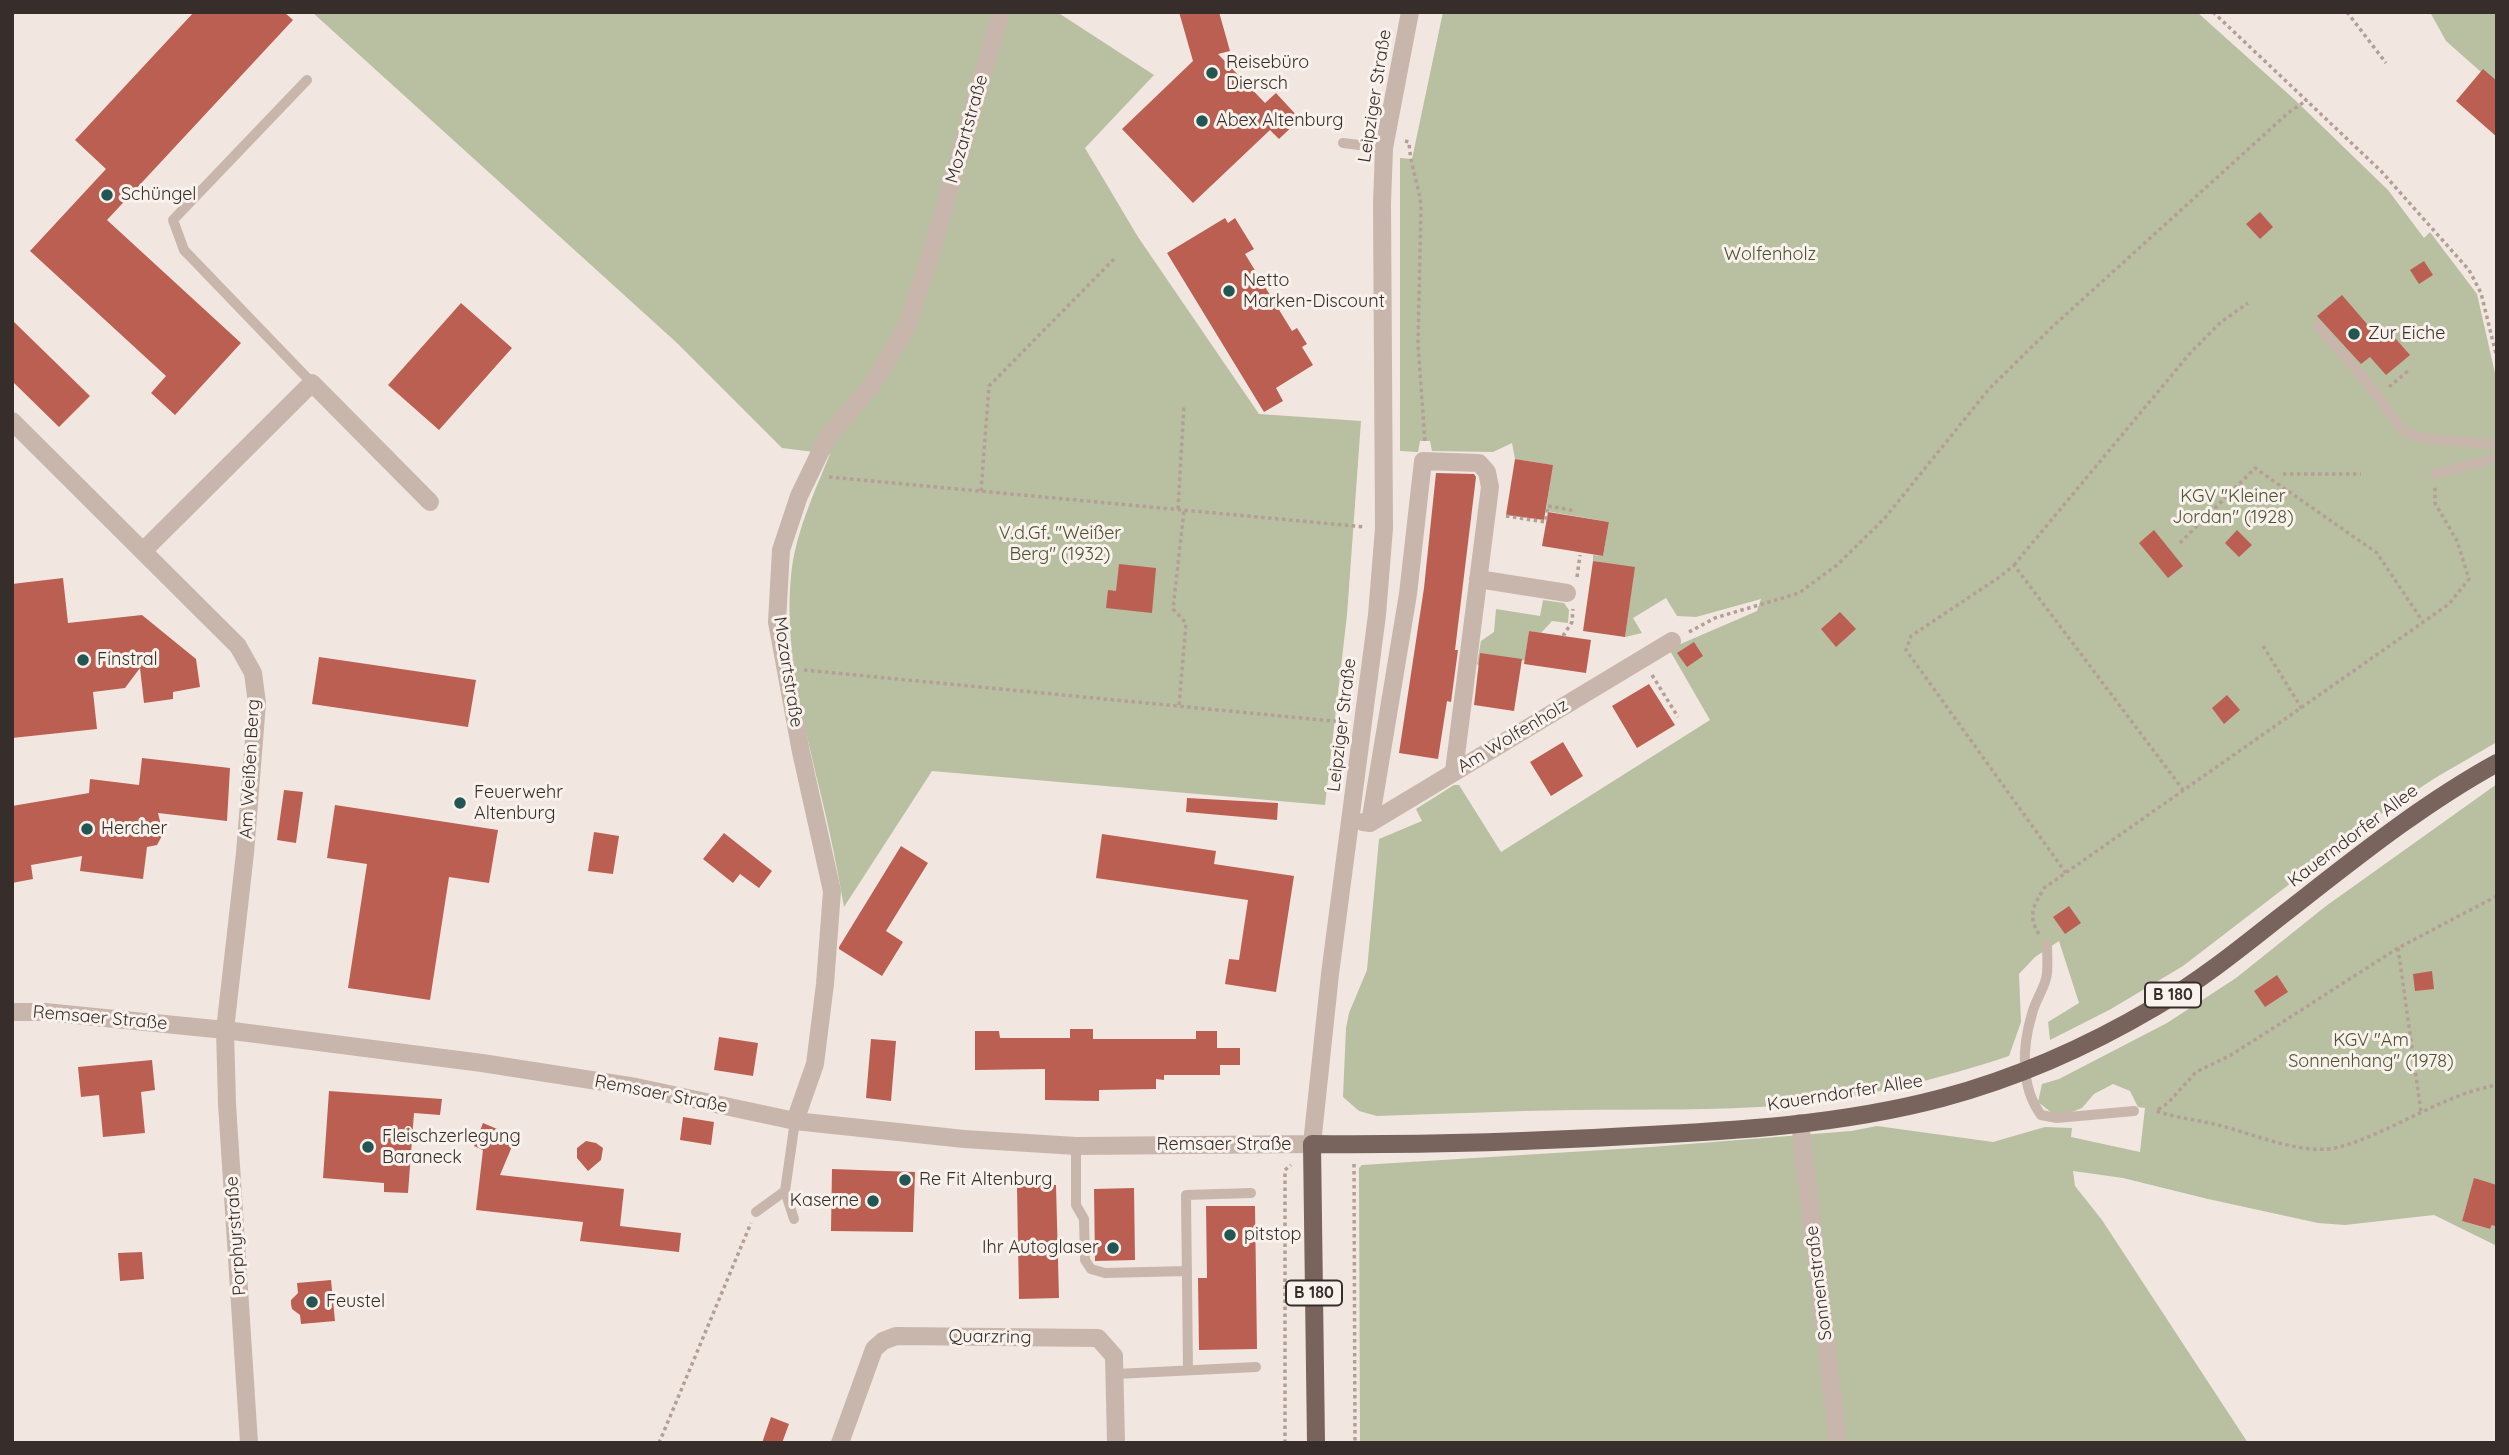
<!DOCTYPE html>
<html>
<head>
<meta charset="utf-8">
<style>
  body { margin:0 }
  #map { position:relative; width:2509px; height:1455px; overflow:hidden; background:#f1e7e0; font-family:Quicksand,sans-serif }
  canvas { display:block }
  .frame { position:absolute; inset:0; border:14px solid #372d2b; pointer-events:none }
</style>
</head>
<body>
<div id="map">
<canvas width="2509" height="1455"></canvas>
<div class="frame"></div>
</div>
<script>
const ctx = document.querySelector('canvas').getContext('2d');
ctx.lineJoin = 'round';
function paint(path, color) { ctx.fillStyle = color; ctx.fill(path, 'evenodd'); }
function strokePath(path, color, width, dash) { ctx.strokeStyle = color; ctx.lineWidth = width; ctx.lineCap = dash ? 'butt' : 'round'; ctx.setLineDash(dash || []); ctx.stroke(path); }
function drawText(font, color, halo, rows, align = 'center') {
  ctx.font = font + ' Quicksand,sans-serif'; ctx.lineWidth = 6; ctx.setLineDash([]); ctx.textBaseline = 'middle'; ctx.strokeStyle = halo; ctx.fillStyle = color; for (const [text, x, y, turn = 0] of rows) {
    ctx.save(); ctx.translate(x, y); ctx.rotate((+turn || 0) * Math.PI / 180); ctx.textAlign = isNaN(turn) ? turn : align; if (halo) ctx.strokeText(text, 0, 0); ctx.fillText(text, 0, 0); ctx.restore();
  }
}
paint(new Path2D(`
  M312,12H1057L1154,75L1085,148L1138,237L1259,414L1361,421L1347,615L1325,805L932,771L844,907C837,867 829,827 819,787C803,719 784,647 791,576C795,534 814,493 830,454L782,448L677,343Z
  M1443,12H2197L2295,100L2388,190L2424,238L2430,232L2477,294L2497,382V742L2435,778L2382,813L2183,966L2111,1009L2050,1040L2048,1022L2079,1003L2059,941L2035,957L2019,974L2021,1022L2009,1056C1937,1080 1862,1098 1786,1105C1715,1111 1645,1109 1574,1110C1508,1111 1442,1114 1377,1116L1359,1111L1343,1097L1346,1028L1349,1013L1367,970L1379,839L1422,821L1416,809L1454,785H1459L1501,852L1710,720L1669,649L1757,611L1761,599L1696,617L1677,616L1666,598L1633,618L1642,633L1625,637L1634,568L1593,561V555L1603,556L1609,522L1546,511L1552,465L1515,459L1512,443L1493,452L1432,451L1430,441H1420L1418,452L1400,451V158L1412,159Z
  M2430,12H2497V81L2481,72L2446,41Z
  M1543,600L1564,603L1569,610L1568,623L1552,621L1541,633L1529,631L1525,660L1482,669L1477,664L1481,641L1494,632L1496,609L1540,616Z
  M2497,784V1185L2474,1179L2462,1221L2490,1229L2492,1225L2497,1227V1246L2434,1215L2345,1225L2318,1223L2208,1199L2123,1178L2073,1171L2075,1186L2102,1220L2248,1443H1360L1359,1168L1362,1165L1651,1147L1851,1131L1877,1126L1993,1142L2045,1127L2072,1128L2071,1137L2140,1152L2145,1108L2138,1107L2130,1091L2113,1084L2094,1094L2082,1108L2067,1114L2052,1113L2038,1102L2042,1084L2059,1079L2167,1023L2236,978L2326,906Z`), '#b9bfa1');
paint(new Path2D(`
  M194,12H284L293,20L107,220L241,343L175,415L151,393L166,376L30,251L106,169L75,140Z
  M1179,12H1219L1230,51L1218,54L1265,103L1276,93L1300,119L1279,139L1270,130L1193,203L1122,129L1193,61Z
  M2483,69L2497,81V137L2456,101Z
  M2260,212L2273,227L2260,239L2246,224Z
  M1225,218L1228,223L1235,218L1254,249L1245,254L1292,331L1297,328L1307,344L1302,347L1313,365L1276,388L1283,401L1264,412L1167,253Z
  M2424,261L2433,275L2419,284L2410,270Z
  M2342,295L2379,338L2388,330L2410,355L2386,375L2370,357L2361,364L2317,316Z
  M461,303L512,348L439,430L388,385Z
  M12,320L90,396L59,427L12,381Z
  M1515,459L1553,465L1544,520L1506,515Z
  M1436,473L1474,474L1476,477L1455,650H1458L1451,702L1447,701L1438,759L1399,753L1424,588Z
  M1548,512L1609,522L1603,556L1542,546Z
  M2154,530L2183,566L2168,578L2139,543Z
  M2237,530L2252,545L2239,557L2225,543Z
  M1593,561L1635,567L1625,637L1583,631Z
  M1119,564L1156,568L1152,613L1106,608L1108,590L1116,591Z
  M63,578L68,623L142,615L196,659L200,687L173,692V699L144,703L140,668L125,688L93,692L97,729L12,738V584Z
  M1840,612L1856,629L1836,647L1821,629Z
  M1529,631L1591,640L1586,673L1524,664Z
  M1694,642L1703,656L1687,667L1677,653Z
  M1480,653L1522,659L1514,711L1474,705Z
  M319,657L476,680L468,727L312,704Z
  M1649,684L1675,725L1637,748L1612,706Z
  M2227,695L2240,710L2224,724L2212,708Z
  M1563,742L1583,776L1551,796L1530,762Z
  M142,758L230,768L227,821L158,813L163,834L157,845L147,847L143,879L80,871L82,856L31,865L33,879L12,883V806L89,793L90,779L139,785Z
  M284,790L303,792L296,843L277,840Z
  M1187,798L1278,803L1277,820L1186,812Z
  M335,805L498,830L489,883L449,877L430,1000L348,988L367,864L327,858Z
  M594,832L619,836L613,874L588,871Z
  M724,833L772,871L759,888L740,874L733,883L703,859Z
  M1102,834L1216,851L1214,864L1294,876L1276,992L1225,984L1229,959L1239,960L1248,900L1096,878Z
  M901,846L928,863L886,931L903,942L882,976L839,949V947Z
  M2069,906L2081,923L2065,934L2053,917Z
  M2432,971L2434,989L2415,991L2413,974Z
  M2277,975L2288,992L2265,1007L2254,991Z
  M1070,1029H1093V1039H1196V1031H1217V1048H1240V1065H1220V1075H1164V1080L1156,1079V1089L1099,1090V1101L1045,1100V1069L975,1070V1031H999L1000,1038H1070Z
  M719,1037L758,1043L753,1076L714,1070Z
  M871,1039L896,1041L891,1101L866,1098Z
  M152,1060L155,1090L141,1092L145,1133L103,1137L99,1095L81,1097L78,1067Z
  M329,1091L442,1099L440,1115L414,1113L408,1193L384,1192V1183L323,1178Z
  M683,1117L714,1122L711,1145L680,1140Z
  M483,1123L516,1137L500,1175L624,1189L620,1226L681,1233L679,1252L580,1241L583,1222L476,1210L483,1150L474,1146Z
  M586,1141L596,1143L603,1148L601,1160L588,1171L577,1158V1148Z
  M832,1169L915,1172L913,1232L831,1231Z
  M2474,1178L2497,1185V1227L2492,1225L2490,1229L2462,1221Z
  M1056,1185L1059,1298L1019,1299L1017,1186Z
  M1134,1188L1135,1260L1095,1261L1094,1189Z
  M1206,1206H1255L1257,1349L1199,1350L1198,1278H1207Z
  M142,1252L144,1279L120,1281L118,1253Z
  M331,1280L335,1321L301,1324L300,1315L292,1309L291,1304V1300L298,1293L297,1283Z
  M771,1417L789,1424L782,1443H762Z`), '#bb5f53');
strokePath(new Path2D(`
  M2213,12L2381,171L2469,270L2481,293L2497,358
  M2347,12L2386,63
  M1405,141L1409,142C1410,164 1418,183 1421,205L1418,344L1425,442
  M2389,387L2409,370
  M2283,474H2361
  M829,477L1365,527
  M981,491L989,386L1116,257
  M1178,509L1184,405
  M1506,516L1545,522L1548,506L1576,511
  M2180,543L2255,468L2377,553L2423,622
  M2014,565L2191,352L2221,322L2248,303
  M1577,577L1580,555
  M1689,632L1715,618L1799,593L1837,565L1884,519L1989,389L2051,328L2288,113L2307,100
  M1563,636L1572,622L1573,609
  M2263,646L2302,709
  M804,670L1343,722
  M1652,675L1678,717
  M1179,705L1186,623L1173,609L1184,510
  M2066,873L1906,650L1911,636L2001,576L2014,565L2184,791
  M2497,896L2398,948L2231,1055L2196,1072L2168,1103L2156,1111C2177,1118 2198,1120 2218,1125C2255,1134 2306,1158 2343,1146C2396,1130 2442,1095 2497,1085
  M2039,934C2027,916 2034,905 2044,888L2449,604L2469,579L2457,541L2435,503V487
  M2398,948L2421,1112
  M1354,1164L1355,1443
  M659,1443L751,1223
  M1285,1443V1170L1291,1165`), '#b49f97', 3.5, [3.5, 3.5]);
strokePath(new Path2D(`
  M307,80L173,220L184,250L312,383
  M1343,143L1384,148
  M2318,326L2366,381L2403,431L2421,438L2497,445
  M2435,474L2497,458
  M2047,945C2047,954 2048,964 2047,973C2046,987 2035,1000 2032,1014C2022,1047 2020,1086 2041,1115L2057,1118L2134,1111
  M1076,1146V1205L1084,1219L1085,1260L1091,1269L1105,1273L1187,1271
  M756,1212L785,1191
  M794,1219L785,1191L795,1121
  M1188,1370L1186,1195L1251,1193
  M1116,1374L1256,1367`), '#c8b6ac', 10);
strokePath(new Path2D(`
  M12,421L238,646L253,673L257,703L245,853L225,1030L227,1104L249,1443
  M143,551L312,383L430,502
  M1478,579L1567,593
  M1363,822L1370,823L1672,641
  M1370,823L1408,594L1423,461L1479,463L1487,472L1490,487L1454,771
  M795,1121L815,1064L825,984L832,891L801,752L777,622L781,550L799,496L827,438L872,385L907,326L932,250L1001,12
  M1800,1123L1838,1443
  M840,1443L874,1349L883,1341L896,1336L1098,1338L1114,1356L1116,1443`), '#c8b6ac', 18);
strokePath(new Path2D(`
  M12,1012H45L225,1030L482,1063L636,1087L795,1121L964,1139L1076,1146L1312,1144L1330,974L1377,615L1384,528L1382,204L1384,148L1410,12`), '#c8b6ac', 18);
strokePath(new Path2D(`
  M1316,1443L1312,1144C1418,1145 1523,1142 1629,1136C1733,1131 1840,1125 1942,1098C2017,1078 2089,1046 2155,1007C2198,982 2237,951 2276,920C2347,865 2417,807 2497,763`), '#78635d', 18);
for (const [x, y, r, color] of [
  [1212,73,7,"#235552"],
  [1202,121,7,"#235552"],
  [107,195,7,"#235552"],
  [1229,291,7,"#235552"],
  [2354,334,7,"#235552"],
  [83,660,7,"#235552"],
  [460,803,7,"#235552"],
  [87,829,7,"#235552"],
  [368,1147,7,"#235552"],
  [905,1180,7,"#235552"],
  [873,1201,7,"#235552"],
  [1230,1235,7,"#235552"],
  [1113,1248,7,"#235552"],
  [312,1302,7,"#235552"]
]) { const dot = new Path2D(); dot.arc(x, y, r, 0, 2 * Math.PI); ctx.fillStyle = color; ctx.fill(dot); strokePath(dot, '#f9f1ec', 2.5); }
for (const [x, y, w] of [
  [2173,995,56],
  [1314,1293,56]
]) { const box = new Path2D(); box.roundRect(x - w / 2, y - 12.5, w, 25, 5); ctx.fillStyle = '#f9f1ec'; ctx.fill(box); strokePath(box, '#372d2b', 2); }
drawText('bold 16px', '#372d2b', null, [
  ["B 180",2173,995],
  ["B 180",1314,1293]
]);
drawText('18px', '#372d2b', '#f9f1ec', [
  ["Reisebüro",1226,63],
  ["Diersch",1226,84],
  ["Abex Altenburg",1216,121],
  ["Schüngel",121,195],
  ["Netto",1243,281],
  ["Marken-Discount",1243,302],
  ["Zur Eiche",2368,334],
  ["Finstral",97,660],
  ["Feuerwehr",474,793],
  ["Altenburg",474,814],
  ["Hercher",101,829],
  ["Fleischzerlegung",382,1137],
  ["Baraneck",382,1158],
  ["Re Fit Altenburg",919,1180],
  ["Kaserne",859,1201,"right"],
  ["pitstop",1244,1235],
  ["Ihr Autoglaser",1099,1248,"right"],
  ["Feustel",326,1302]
], 'left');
drawText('18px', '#372d2b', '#f9f1ec', [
  ["Leipziger Straße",1375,96,-81],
  ["Mozartstraße",967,129,-74],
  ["Mozartstraße",788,672,81],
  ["Leipziger Straße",1342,725,-83],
  ["Am Wolfenholz",1513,736,-31],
  ["Am Weißen Berg",250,769,-87],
  ["Kauerndorfer Allee",2353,836,-37],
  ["Remsaer Straße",100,1018,5],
  ["Kauerndorfer Allee",1845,1093,-9],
  ["Remsaer Straße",661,1094,11],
  ["Remsaer Straße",1224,1145],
  ["Porphyrstraße",236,1236,-94],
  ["Sonnenstraße",1819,1283,-97],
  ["Quarzring",990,1337,1]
]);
drawText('18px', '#4b5330', '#f9f1ec', [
  ["Wolfenholz",1770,255],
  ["KGV \"Kleiner",2233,497],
  ["Jordan\" (1928)",2233,518],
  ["V.d.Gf. \"Weißer",1060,534],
  ["Berg\" (1932)",1060,555],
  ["KGV \"Am",2371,1041],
  ["Sonnenhang\" (1978)",2371,1062]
]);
</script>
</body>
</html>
